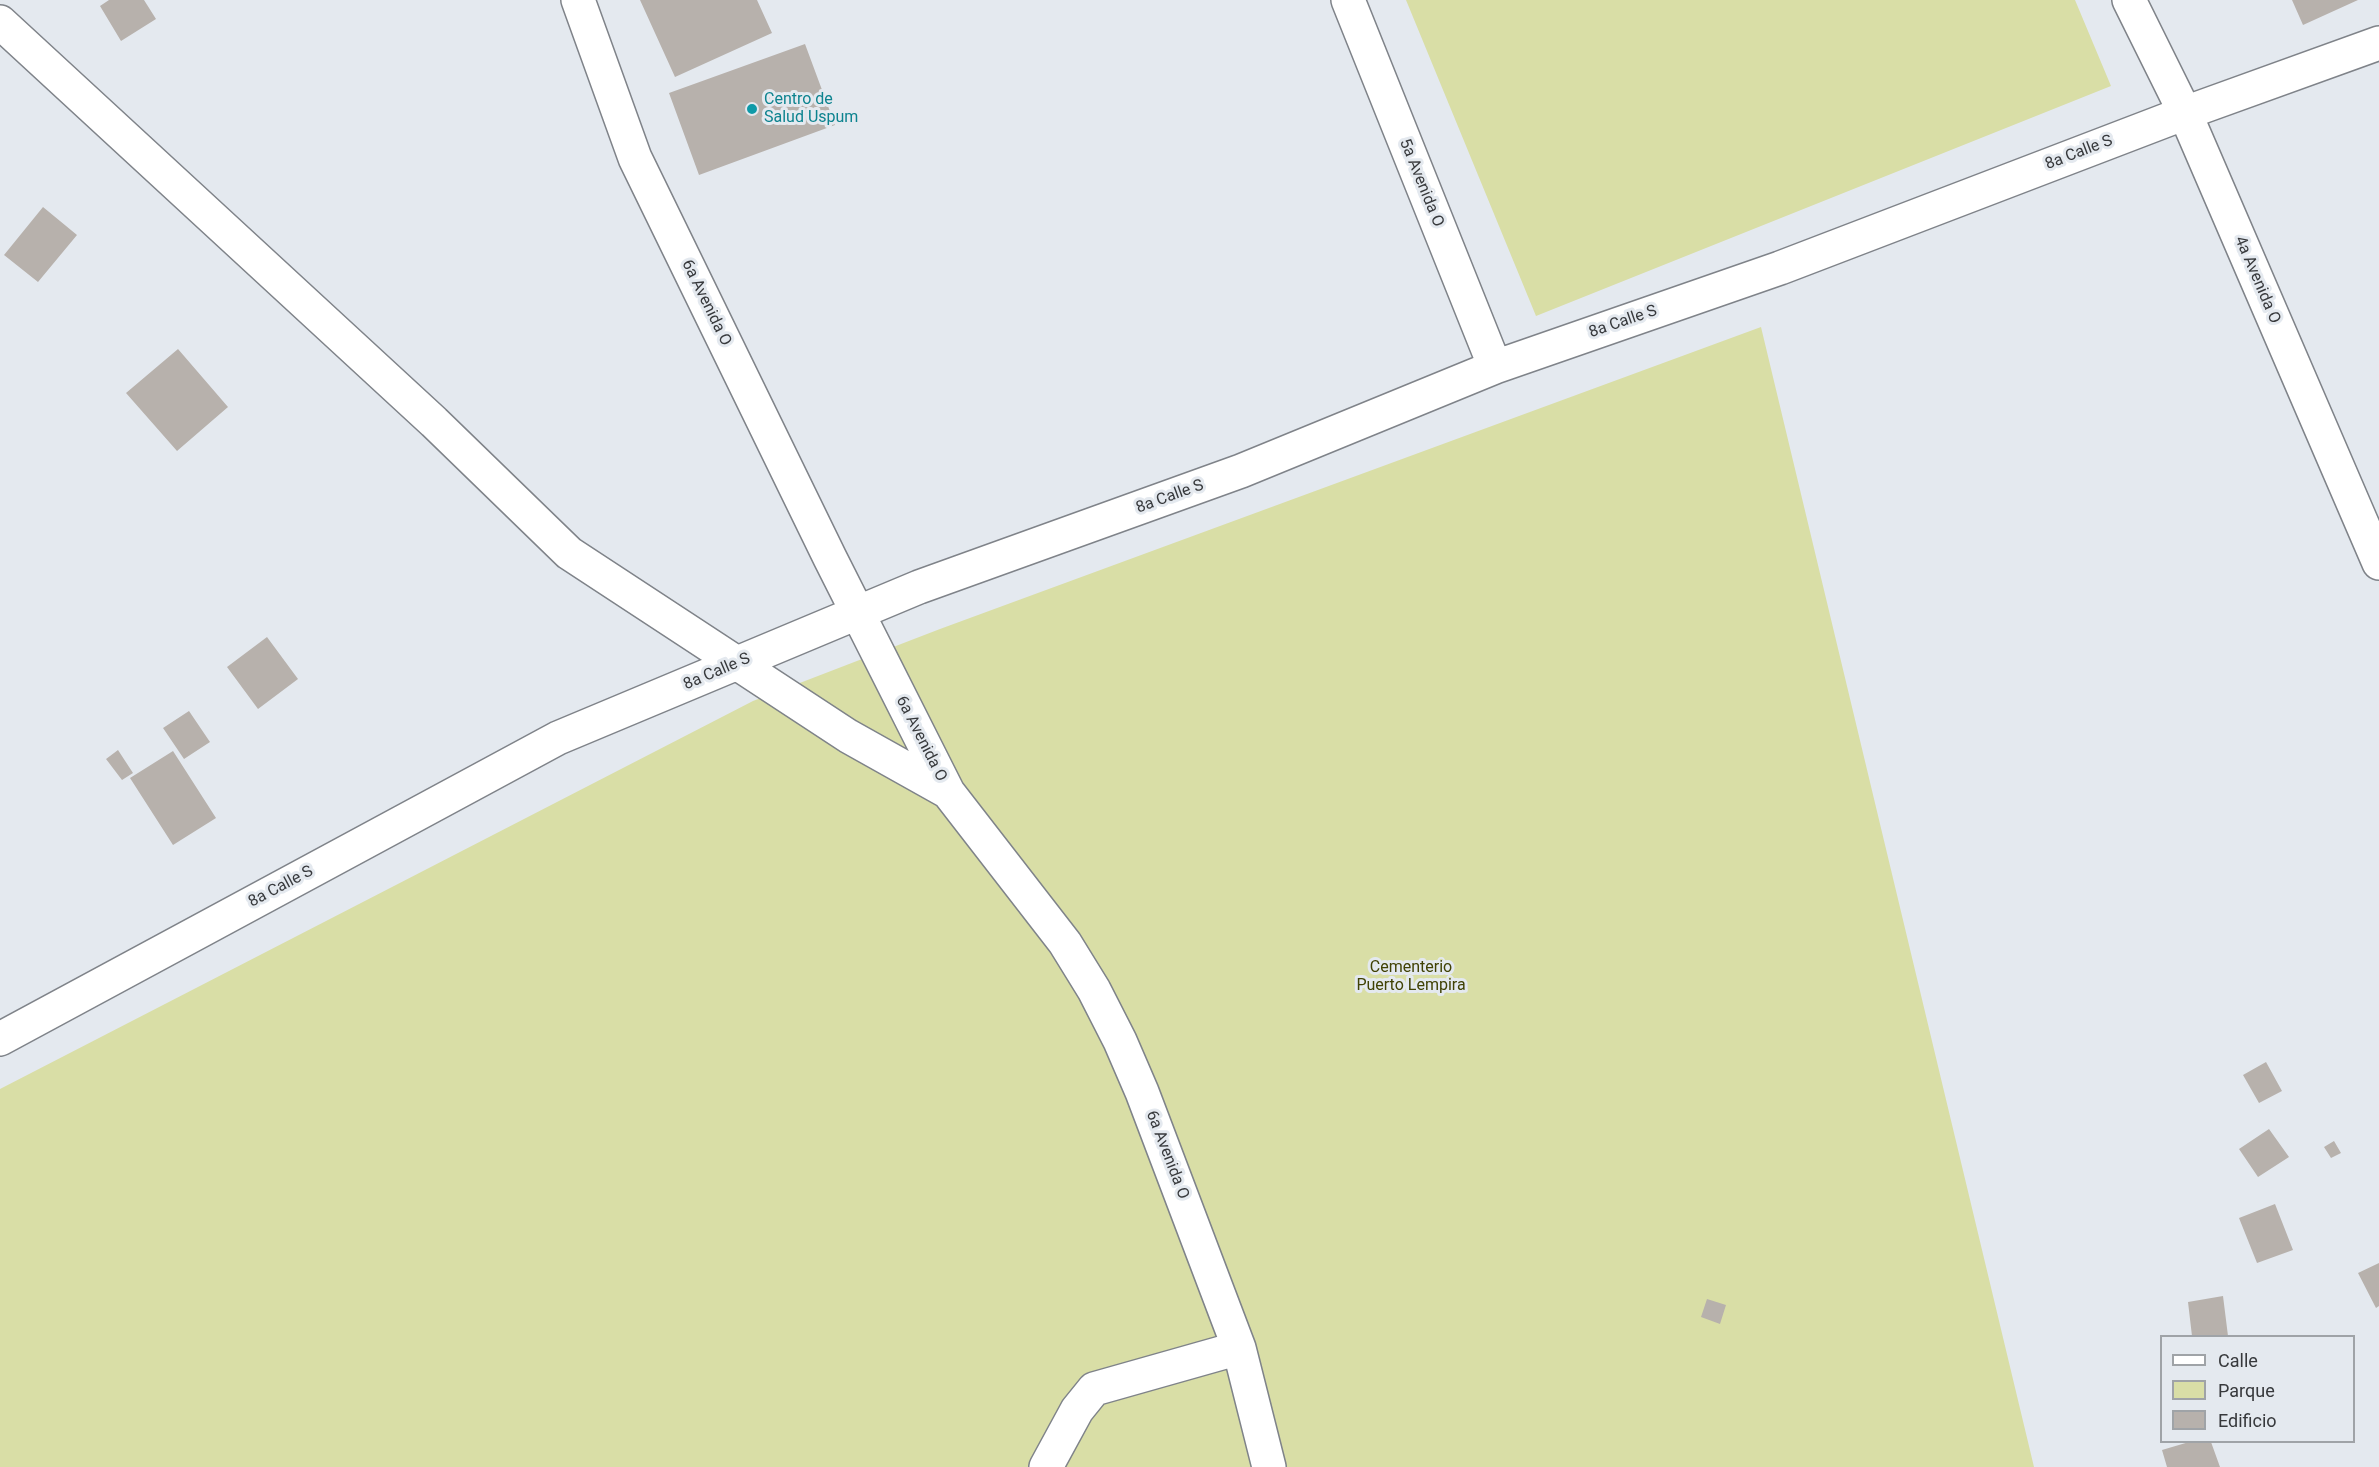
<!DOCTYPE html>
<html>
<head>
<meta charset="utf-8">
<style>
  body { margin:0 }
  #map { position:relative; width:2379px; height:1467px; overflow:hidden; background:#e4e9ef; font-family:Roboto,sans-serif }
  canvas { display:block }
  .legend { position:absolute; left:2160px; top:1335px; width:195px; height:108px; box-sizing:border-box; background:#e4e9ef; border:2px solid #9fa3a7; margin:0; padding:8px 10px; list-style:none; font-size:18px; color:#37393c }
  .legend li { display:flex; align-items:center; gap:12px; height:30px }
  .legend b { width:30px; border:2px solid #9fa3a7 }
</style>
</head>
<body>
<div id="map">
<canvas width="2379" height="1467"></canvas>
<ul class="legend">
<li><b style="height:8px;background:#fff"></b>Calle</li>
<li><b style="height:16px;background:#d9dea6"></b>Parque</li>
<li><b style="height:16px;background:#b7b1ac"></b>Edificio</li>
</ul>
</div>
<script>
const ctx = document.querySelector('canvas').getContext('2d');
ctx.lineJoin = 'round';
function paint(path, color) { ctx.fillStyle = color; ctx.fill(path, 'evenodd'); }
function strokePath(path, color, width, dash) { ctx.strokeStyle = color; ctx.lineWidth = width; ctx.lineCap = dash ? 'butt' : 'round'; ctx.setLineDash(dash || []); ctx.stroke(path); }
function drawText(font, color, halo, rows, align = 'center') {
  ctx.font = font + ' Roboto,sans-serif'; ctx.lineWidth = 6; ctx.setLineDash([]); ctx.textBaseline = 'middle'; ctx.strokeStyle = halo; ctx.fillStyle = color; for (const [text, x, y, turn = 0] of rows) {
    ctx.save(); ctx.translate(x, y); ctx.rotate((+turn || 0) * Math.PI / 180); ctx.textAlign = isNaN(turn) ? turn : align; if (halo) ctx.strokeText(text, 0, 0); ctx.fillText(text, 0, 0); ctx.restore();
  }
}
paint(new Path2D(`
  M1406,0H2075L2111,86L1536,316Z
  M1761,327L2034,1467H0V1089L753,701L940,629Z`), '#d9dea6');
paint(new Path2D(`
  M109,0H144L156,19L121,41L100,6Z
  M640,0H757L772,33L675,77Z
  M2292,0H2358L2303,25Z
  M805,44L835,125L699,175L669,93Z
  M43,207L77,235L38,282L4,255Z
  M178,349L228,407L177,451L126,393Z
  M267,637L298,679L258,709L227,667Z
  M189,711L210,742L184,759L163,728Z
  M118,750L133,773L122,780L106,759Z
  M173,751L216,818L173,845L130,778Z
  M2266,1062L2282,1091L2259,1103L2243,1075Z
  M2269,1129L2289,1157L2258,1177L2239,1149Z
  M2334,1141L2341,1153L2331,1158L2324,1147Z
  M2275,1204L2293,1250L2257,1263L2239,1218Z
  M2379,1263V1306L2376,1308L2358,1273Z
  M2223,1296L2228,1336H2192L2188,1302Z
  M1707,1299L1726,1305L1720,1324L1701,1317Z
  M2189,1442H2211L2220,1467H2167L2162,1450Z`), '#b7b1ac');
const minor = new Path2D(`
  M578,0L635,158L830,558L948,792L1065,943L1094,990L1120,1041L1142,1092L1239,1348L1269,1467
  M1348,0L1495,367
  M2129,0L2185,113L2379,563
  M0,22L434,422L569,553L848,736L948,792
  M0,1039L558,738L919,587L1241,471L1495,367L1780,268L2185,113L2379,43
  M1046,1467L1077,1410L1094,1389L1239,1348`);
strokePath(minor, '#7f8389', 36);
strokePath(minor, '#fff', 33);
for (const [x, y, r, color] of [
  [752,109,6,"#0f9aa8"]
]) { const dot = new Path2D(); dot.arc(x, y, r, 0, 2 * Math.PI); ctx.fillStyle = color; ctx.fill(dot); strokePath(dot, '#e4e9ef', 2); }
drawText('16px', '#0d838f', '#e4e9ef', [
  ["Centro de",764,100],
  ["Salud Uspum",764,118]
], 'left');
drawText('16px', '#37393c', '#e4e9ef', [
  ["8a Calle S",2079,153,-21],
  ["5a Avenida O",1421,183,68],
  ["4a Avenida O",2257,280,67],
  ["6a Avenida O",706,303,64],
  ["8a Calle S",1623,322,-19],
  ["8a Calle S",1170,497,-20],
  ["8a Calle S",717,672,-23],
  ["6a Avenida O",921,739,63],
  ["8a Calle S",281,887,-28],
  ["6a Avenida O",1167,1155,69]
]);
drawText('16px', '#404204', '#e4e9ef', [
  ["Cementerio",1411,968],
  ["Puerto Lempira",1411,986]
]);
</script>
</body>
</html>
